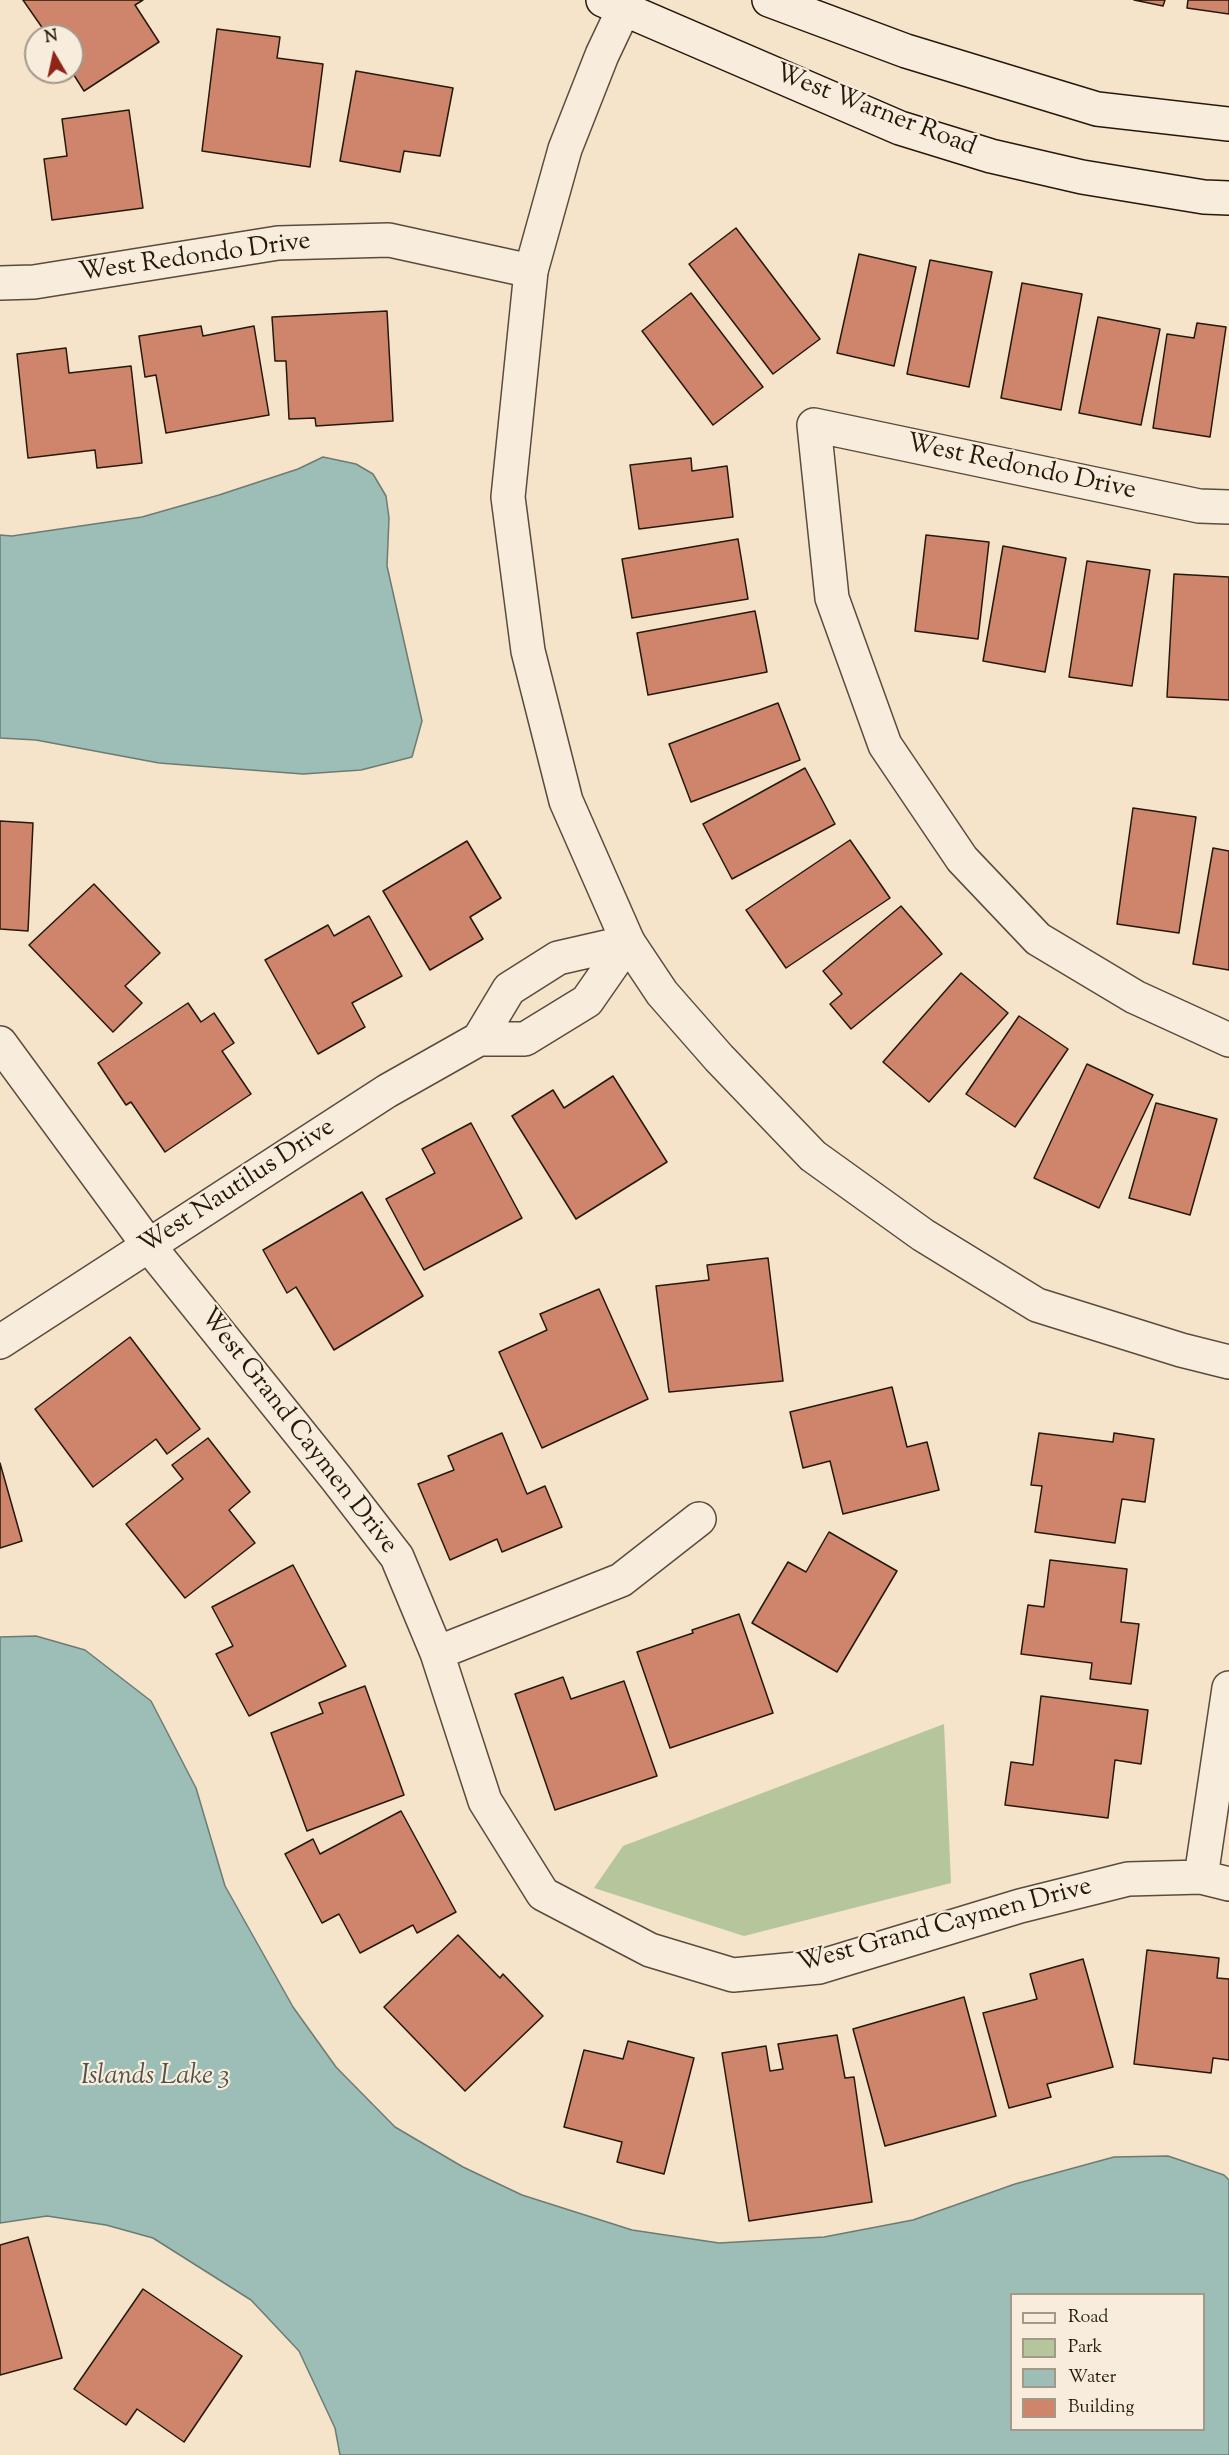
<!DOCTYPE html>
<html>
<head>
<meta charset="utf-8">
<style>
  body { margin:0 }
  #map { position:relative; width:1229px; height:2455px; overflow:hidden; background:#f5e3ca; font-family:"Sorts Mill Goudy",serif }
  canvas { display:block }
  .legend { position:absolute; left:1010px; top:2293px; width:195px; height:138px; box-sizing:border-box; background:#f8eddd; border:2px solid #a49889; margin:0; padding:8px 10px; list-style:none; font-size:18px; color:#25190c }
  .legend li { display:flex; align-items:center; gap:12px; height:30px }
  .legend b { width:30px; border:2px solid #a49889 }
  .north { position:absolute; left:24px; top:24px; width:60px; height:60px; box-sizing:border-box; background:#f8eddd; border:2px solid #a49889; border-radius:50%; rotate:351deg; font-size:16px; font-weight:700; line-height:24px; text-align:center; color:#25190c }
  .north::after { content:''; display:block; margin:auto; width:21px; height:27px; background:#8f2418; clip-path:polygon(50% 0,100% 100%,50% 72%,0 100%) }
</style>
</head>
<body>
<div id="map">
<canvas width="1229" height="2455"></canvas>
<ul class="legend">
<li><b style="height:8px;background:#f8eddd"></b>Road</li>
<li><b style="height:16px;background:#b5c59c"></b>Park</li>
<li><b style="height:16px;background:#9cbeb7"></b>Water</li>
<li><b style="height:16px;background:#cf856b"></b>Building</li>
</ul>
<div class="north">N</div>
</div>
<script>
const ctx = document.querySelector('canvas').getContext('2d');
ctx.lineJoin = 'round';
function paint(path, color) { ctx.fillStyle = color; ctx.fill(path, 'evenodd'); }
function strokePath(path, color, width, dash) { ctx.strokeStyle = color; ctx.lineWidth = width; ctx.lineCap = dash ? 'butt' : 'round'; ctx.setLineDash(dash || []); ctx.stroke(path); }
function drawText(font, color, halo, rows, align = 'center') {
  ctx.font = font + ' "Sorts Mill Goudy",serif'; ctx.lineWidth = 4.5; ctx.setLineDash([]); ctx.textBaseline = 'middle'; ctx.strokeStyle = halo; ctx.fillStyle = color; for (const [text, x, y, turn = 0] of rows) {
    ctx.save(); ctx.translate(x, y); ctx.rotate((+turn || 0) * Math.PI / 180); ctx.textAlign = isNaN(turn) ? turn : align; if (halo) ctx.strokeText(text, 0, 0); ctx.fillText(text, 0, 0); ctx.restore();
  }
}
paint(new Path2D(`
  M944,1724L951,1883L744,1936L594,1888L623,1846Z`), '#b5c59c');
const water = new Path2D(`
  M323,457L356,464L373,474L386,496L389,518L387,566L422,721L412,757L361,770L303,774L159,763L36,740L0,738V535L12,536L142,517L219,495L298,469Z
  M36,1636L85,1650L151,1701L196,1788L225,1886L293,2007L336,2067L395,2127L463,2167L522,2195L632,2230L719,2243L824,2237L913,2220L1015,2184L1114,2157L1168,2156L1224,2175L1229,2180V2455H340L335,2428L299,2351L251,2300L153,2238L106,2225L47,2216L0,2223V1637ZM1012,2294H1204V2430H1012Z`);
paint(water, '#9cbeb7');
strokePath(water, '#6c7c73', 1.5);
const building = new Path2D(`
  M23,0H143L135,5L159,42L84,91L72,72V36H48Z
  M1134,0H1165L1163,6Z
  M1188,0H1229V14L1187,8Z
  M217,29L280,37L277,58L323,64L310,167L202,151Z
  M356,71L453,88L440,156L404,151L400,172L340,161Z
  M129,110L143,208L52,220L44,159L67,156L62,119Z
  M736,228L820,339L773,374L689,264Z
  M859,254L916,267L894,366L837,353Z
  M930,260L992,272L969,387L907,374Z
  M1022,283L1082,294L1061,410L1001,398Z
  M691,293L763,387L713,425L642,331Z
  M387,311L393,421L316,426L315,418L289,419L286,361H275L272,317Z
  M1098,317L1160,329L1141,425L1079,413Z
  M1197,323L1226,327L1210,437L1153,428L1167,334L1194,338Z
  M201,326L203,336L254,326L269,415L166,433L156,375L145,377L139,336Z
  M66,348L69,373L131,366L142,463L97,468L95,450L28,458L17,354Z
  M691,458L692,471L727,466L733,517L639,529L630,465Z
  M926,535L989,542L978,639L915,631Z
  M738,539L748,599L632,618L622,559Z
  M1003,546L1066,558L1045,672L983,661Z
  M1087,561L1150,570L1132,686L1069,677Z
  M1174,574L1229,577V700L1167,697Z
  M755,611L767,672L648,695L637,633Z
  M778,703L800,760L691,802L669,744Z
  M805,768L835,824L732,879L703,824Z
  M1133,808L1196,817L1179,933L1117,924Z
  M0,821L33,823L28,931L0,929Z
  M850,840L890,898L786,968L746,910Z
  M467,841L501,898L470,917L483,939L430,970L383,891Z
  M1213,848L1229,851V970L1193,964Z
  M94,884L160,953L125,986L142,1003L113,1032L29,945Z
  M901,906L942,954L851,1029L830,1004L842,994L823,971Z
  M369,916L402,976L352,1003L365,1027L318,1054L265,960L328,925L334,936Z
  M961,973L1008,1013L929,1102L883,1062Z
  M188,1003L201,1022L214,1013L234,1043L222,1051L251,1094L165,1152L131,1102L126,1105L98,1063Z
  M1019,1016L1068,1049L1015,1127L966,1094Z
  M1087,1064L1153,1095L1099,1208L1034,1178Z
  M613,1076L667,1162L576,1219L512,1116L553,1090L564,1108Z
  M1156,1103L1217,1119L1190,1215L1129,1198Z
  M471,1123L522,1218L424,1270L386,1199L435,1173L422,1149Z
  M362,1192L423,1296L334,1350L296,1287L287,1293L263,1250Z
  M768,1258L783,1381L669,1392L656,1286L709,1280L707,1265Z
  M599,1289L648,1399L542,1448L499,1352L547,1330L540,1314Z
  M130,1337L200,1429L167,1454L156,1439L93,1487L35,1409Z
  M892,1387L907,1447L927,1442L939,1490L843,1514L830,1461L803,1468L790,1412Z
  M502,1433L527,1494L545,1486L562,1527L502,1552L497,1539L450,1560L418,1484L454,1470L448,1456Z
  M1039,1433L1113,1442L1114,1433L1154,1439L1145,1502L1122,1499L1115,1543L1035,1532L1042,1486L1031,1485Z
  M208,1438L250,1492L229,1510L255,1543L185,1598L126,1524L183,1479L172,1465Z
  M0,1463L22,1541L0,1548Z
  M829,1532L897,1571L837,1672L752,1623L788,1562L806,1572Z
  M1050,1560L1127,1569L1121,1622L1139,1624L1131,1684L1090,1679L1092,1663L1021,1654L1028,1605L1044,1607Z
  M293,1565L346,1666L249,1716L216,1654L233,1646L212,1607Z
  M739,1614L773,1713L670,1748L637,1652L693,1633L692,1630Z
  M563,1677L571,1699L624,1681L657,1776L555,1810L515,1694Z
  M365,1686L404,1795L307,1831L271,1733L323,1713L319,1703Z
  M1041,1696L1148,1710L1141,1764L1115,1760L1108,1818L1005,1805L1011,1762L1033,1765Z
  M401,1811L456,1912L417,1933L413,1925L360,1953L339,1914L322,1923L285,1854L313,1839L320,1854Z
  M458,1935L500,1978L503,1974L543,2016L465,2091L384,2007Z
  M1147,1950L1219,1958L1217,1978L1229,1979V2060L1213,2058L1211,2073L1134,2064Z
  M1083,1959L1113,2067L1047,2084L1051,2097L1009,2108L983,2013L1037,1999L1030,1974Z
  M964,1997L996,2116L885,2146L853,2029Z
  M837,2035L845,2078L854,2077L872,2202L749,2221L722,2053L766,2046L770,2071L783,2069L778,2044Z
  M628,2041L694,2058L664,2174L617,2162L622,2142L564,2127L584,2050L623,2059Z
  M28,2237L62,2358L0,2375V2245Z
  M143,2289L242,2356L184,2442L137,2409L126,2425L74,2389Z`);
paint(building, '#cf856b');
strokePath(building, '#25190c', 1.5);
const minor = new Path2D(`
  M0,283L34,282L278,243L389,240L531,271
  M1229,507L1199,506L814,425L832,598L885,745L962,859L1038,939L1135,997L1229,1040
  M479,1039H525L587,1001L628,942
  M0,1043L149,1246L336,1478L397,1557L437,1653L485,1801L543,1894L650,1950L733,1975L819,1967L1020,1906L1128,1879L1201,1877L1229,1884
  M0,1342L387,1091L479,1039L509,989L558,958L628,942
  M437,1653L621,1580L699,1519
  M1201,1877L1229,1688`);
const tertiary = new Path2D(`
  M628,0L602,55L565,149L531,271L508,497L528,651L566,801L628,942L662,993L719,1058L813,1156L923,1235L1037,1305L1181,1350L1229,1362`);
const secondary = new Path2D(`
  M603,0L900,128L991,156L1082,177L1204,197L1229,198
  M769,0L906,51L1097,109L1229,124`);
strokePath(minor, '#594c3c', 36);
strokePath(tertiary, '#594c3c', 36);
strokePath(secondary, '#25190c', 36);
strokePath(minor, '#f8eddd', 33);
strokePath(tertiary, '#f8eddd', 33);
strokePath(secondary, '#f8eddd', 33);
drawText('26px', '#25190c', '#f8eddd', [
  ["West Warner Road",875,112,21],
  ["West Redondo Drive",195,259,-8],
  ["West Redondo Drive",1021,469,12],
  ["West Nautilus Drive",238,1188,-33],
  ["West Grand Caymen Drive",297,1432,52],
  ["West Grand Caymen Drive",945,1927,-15]
]);
drawText('italic 27px', '#4f5348', '#f8eddd', [
  ["Islands Lake 3",155,2078]
]);
</script>
</body>
</html>
